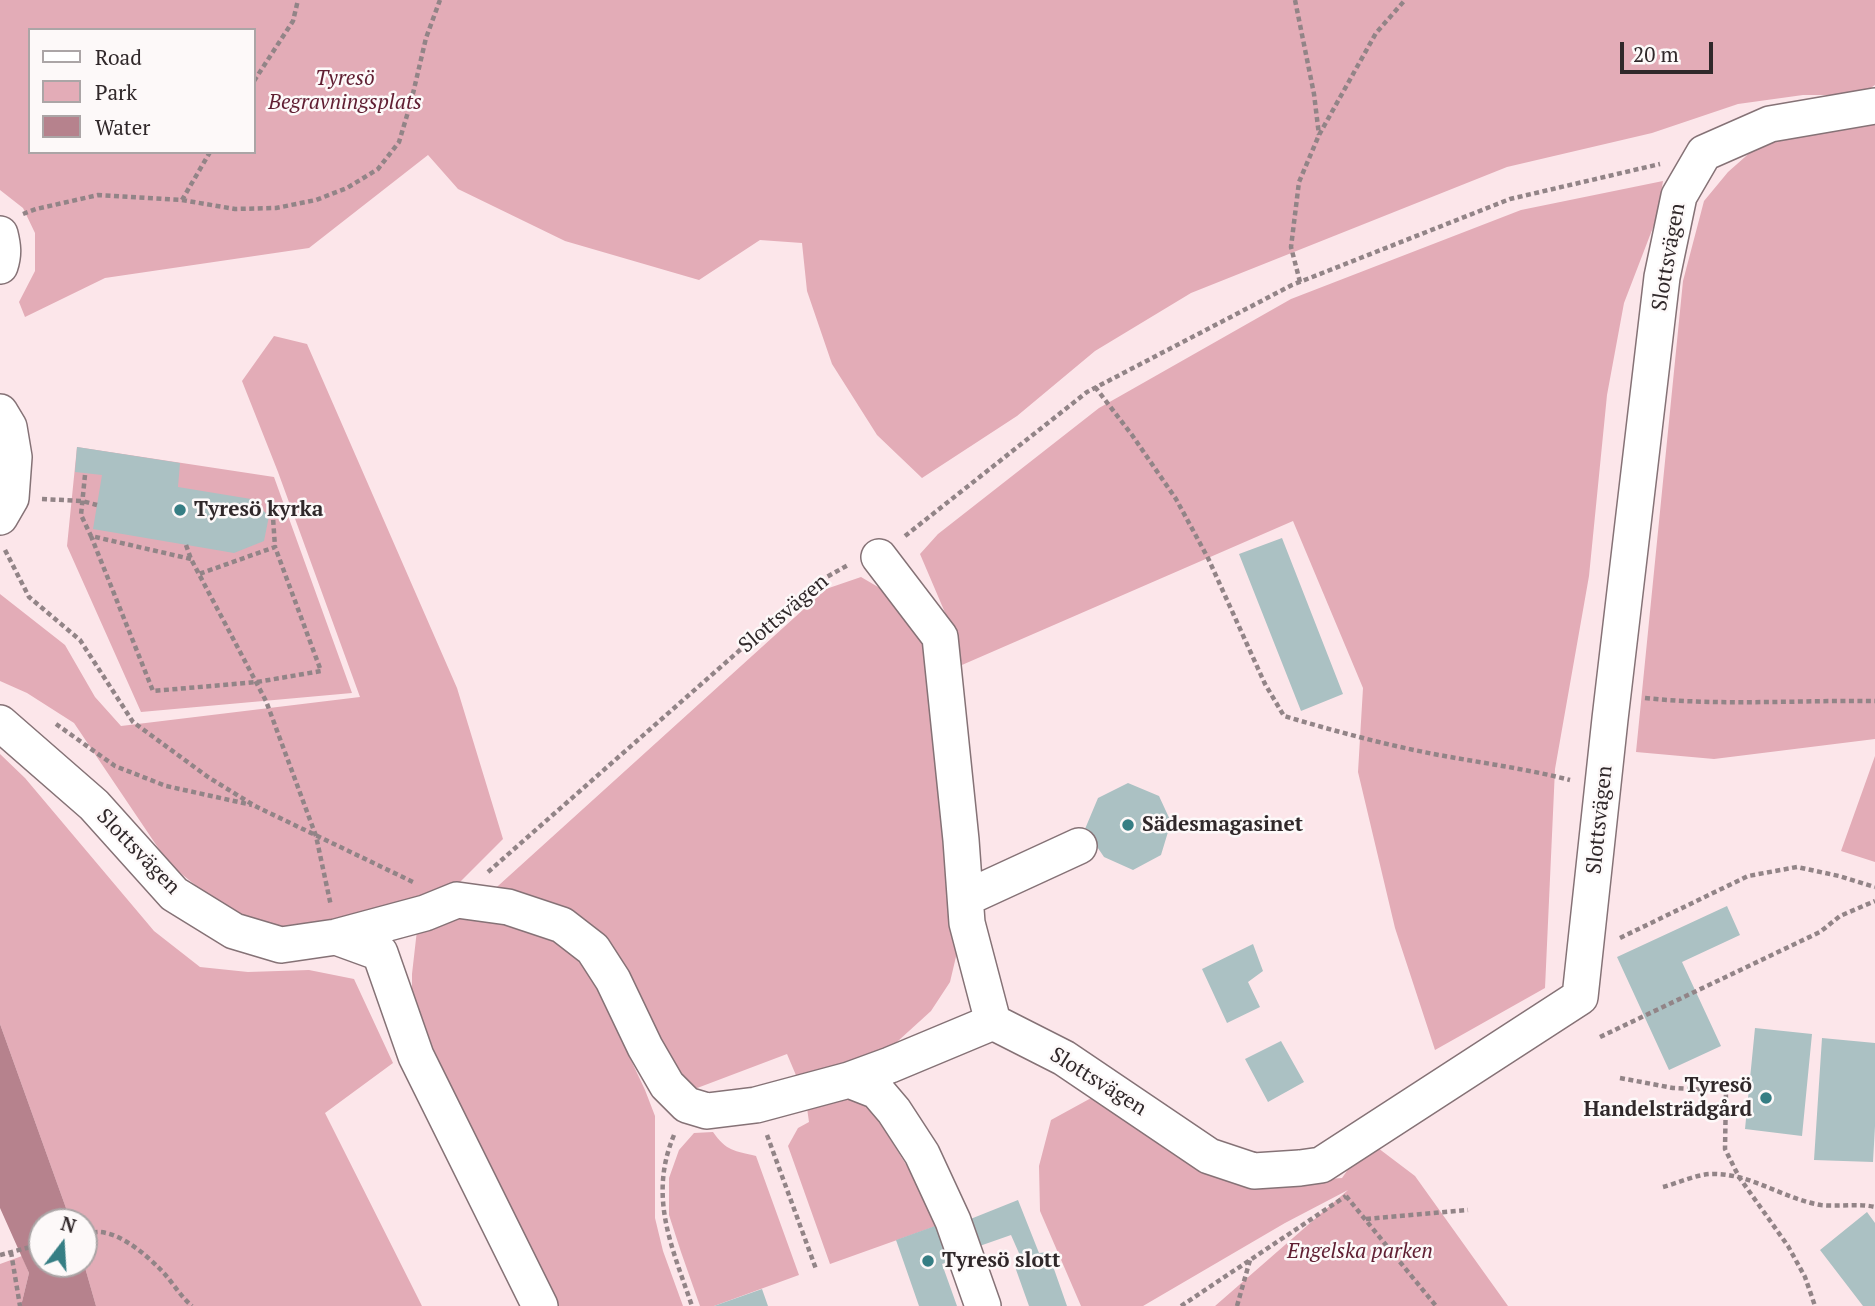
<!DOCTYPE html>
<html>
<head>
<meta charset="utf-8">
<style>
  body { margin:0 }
  #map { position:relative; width:1875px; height:1306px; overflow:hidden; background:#fce6ea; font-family:"PT Serif",serif }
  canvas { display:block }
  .legend { position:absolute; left:28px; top:28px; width:228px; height:126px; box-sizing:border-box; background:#fdf9f9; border:2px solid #aba5a6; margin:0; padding:9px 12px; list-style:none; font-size:21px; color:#30282a }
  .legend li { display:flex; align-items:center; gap:14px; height:35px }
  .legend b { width:35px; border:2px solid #aba5a6 }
  .north { position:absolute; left:28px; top:1208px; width:70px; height:70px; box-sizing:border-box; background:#fdf9f9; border:2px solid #aba5a6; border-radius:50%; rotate:17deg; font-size:19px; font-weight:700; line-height:28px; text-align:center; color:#30282a }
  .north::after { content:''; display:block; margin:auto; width:24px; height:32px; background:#367e84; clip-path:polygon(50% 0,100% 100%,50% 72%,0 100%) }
  .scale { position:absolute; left:1620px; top:42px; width:93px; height:32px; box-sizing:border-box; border:4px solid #30282a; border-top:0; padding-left:9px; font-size:21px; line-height:24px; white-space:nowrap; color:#30282a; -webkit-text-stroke:5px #fdf9f9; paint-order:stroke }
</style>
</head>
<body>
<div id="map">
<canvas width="1875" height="1306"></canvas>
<ul class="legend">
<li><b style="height:9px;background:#fff"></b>Road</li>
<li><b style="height:19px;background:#e3acb7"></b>Park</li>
<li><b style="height:19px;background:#b6828d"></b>Water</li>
</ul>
<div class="north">N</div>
<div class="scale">20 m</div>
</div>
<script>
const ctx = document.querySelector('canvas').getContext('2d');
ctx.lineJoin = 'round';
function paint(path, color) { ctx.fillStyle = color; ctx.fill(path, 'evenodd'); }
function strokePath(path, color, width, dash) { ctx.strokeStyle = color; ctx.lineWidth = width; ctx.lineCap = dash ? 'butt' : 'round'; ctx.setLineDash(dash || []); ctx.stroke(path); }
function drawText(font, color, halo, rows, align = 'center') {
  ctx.font = font + ' "PT Serif",serif'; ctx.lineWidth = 5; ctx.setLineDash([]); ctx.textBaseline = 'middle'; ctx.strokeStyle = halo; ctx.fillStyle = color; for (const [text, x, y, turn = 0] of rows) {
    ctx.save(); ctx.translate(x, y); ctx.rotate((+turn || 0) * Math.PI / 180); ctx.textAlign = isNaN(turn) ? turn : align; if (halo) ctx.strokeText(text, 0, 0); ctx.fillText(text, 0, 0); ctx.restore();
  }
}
paint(new Path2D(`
  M0,0H1875V85L1860,95H1803L1738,104L1652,133L1507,167L1191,293L1095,351L1017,416L922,478L877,435L832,364L807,291L802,243L760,240L699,280L565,241L458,189L428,155L309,248L105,278L25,317L19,302L35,271V233L23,208L0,190ZM30,30H254V152H30Z
  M1875,122V739L1714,759L1636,752L1683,281L1704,201L1728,172L1771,134Z
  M1663,181L1657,217L1624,303L1607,395L1589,576L1555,769L1545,988L1435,1050L1395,928L1358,772L1363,688L1293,521L955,668L952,629L920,554L938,534L1099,408L1291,299L1521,210Z
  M274,336L307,344L457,688L503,839L452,890L343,928L274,929L219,904L169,864L74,723L27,693L0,681V594L65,645L95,697L121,726L360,697L278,472L242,381Z
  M77,447L274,477L352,693L141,712L67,546Z
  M861,577L890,594L930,646L959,944L950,982L931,1011L887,1051L798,1080L787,1054L684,1093L616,977L488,895L826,589Z
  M0,754L25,778L154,931L200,967L248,972L309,970L354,979L393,1063L325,1113L422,1306H96L84,1264V1222H71L0,1024Z
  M1875,756V862L1841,851Z
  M481,915L550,934L586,964L645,1090L655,1116V1218L663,1251L683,1306H549L412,1009V974L417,930L447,918Z
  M848,1096L872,1110L910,1171L939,1225L830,1264L788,1146L798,1128L809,1122L807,1108Z
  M1093,1097L1286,1182L1342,1178L1356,1158L1378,1148L1415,1176L1508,1306H1215L1348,1190L1285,1223L1143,1306H1081L1040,1211L1039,1166L1051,1120Z
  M713,1132C726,1151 735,1151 756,1156L799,1275L714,1306H700L681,1252L669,1215V1178L679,1150L694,1133Z
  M22,1256L29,1273L21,1306H0V1264Z`), '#e3acb7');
paint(new Path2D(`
  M0,1024L71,1222H42V1264H84L96,1306H21L29,1273L0,1208Z`), '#b6828d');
paint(new Path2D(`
  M77,447L180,463L178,487L251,499L269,516L264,541L234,553L93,529L102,475L75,472Z
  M1282,538L1343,694L1301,711L1239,554Z
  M1128,783L1159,796L1171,822L1161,855L1133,870L1104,857L1085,829L1098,798Z
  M1727,906L1740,935L1682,962L1721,1046L1669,1070L1617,957Z
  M1253,944L1263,971L1248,982L1260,1007L1227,1023L1202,969Z
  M1755,1028L1812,1034L1802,1136L1745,1129Z
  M1822,1038L1875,1043V1126L1873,1162L1814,1160Z
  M1281,1041L1304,1082L1268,1102L1245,1059Z
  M1018,1200L1039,1253L1048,1252L1067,1306H1029L1014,1264L1022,1260L1011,1235L971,1249L963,1222Z
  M1867,1212L1875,1223V1306H1863L1820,1250Z
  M949,1221L962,1257L942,1264L957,1306H919L896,1240Z
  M762,1289L768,1306H714Z`), '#abc1c3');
const minor = new Path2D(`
  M0,234C3,246 4,254 0,266
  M0,412L9,427L14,457L11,498L0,517
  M879,557L940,637L961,840L967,923L993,1022
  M0,723L94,805L174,894L234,931L281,945L336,937L425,913L457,900L508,907L562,925L593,949L613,980L645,1047L667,1085L687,1105L707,1111L756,1105L849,1080L890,1065L993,1022L1064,1058L1209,1156L1254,1171L1300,1168L1321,1165L1580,997L1610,719L1662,277L1679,196L1704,153L1770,124L1875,106
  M966,898L1079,846
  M336,937L380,953L416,1056L540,1306
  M849,1080L877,1091L894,1111L922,1154L953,1221L983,1306`);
strokePath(minor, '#857276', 38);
strokePath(new Path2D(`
  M1295,0L1314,94L1319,135
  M254,81L293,21L298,0
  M182,200L235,209L276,208L316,200L347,188L378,169L399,142L411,102L426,38L440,0
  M23,214L36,209L98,195L182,200L210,152
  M1300,282L1291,247L1299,182L1319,135L1376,33L1405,0
  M1095,387L1132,435L1176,499L1208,558L1265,684L1284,716C1338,732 1393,747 1450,757C1490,764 1531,770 1570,780
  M85,475L81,515L91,536
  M42,499L82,501L97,505
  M272,503L275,547
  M905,536L1087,392L1292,285L1510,199L1660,164
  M186,545L191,559L266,701L316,836L331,906
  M5,550L29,597L80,640L133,722L208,777L255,806L413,882
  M191,559L91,536L153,691L257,682L321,671L275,547L199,574
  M1645,698C1721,706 1799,700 1875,701
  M56,724L115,766L166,786L252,805
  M488,872L816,583L848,565
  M1620,938L1748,876L1797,867L1839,876L1875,887
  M1600,1037L1820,932L1840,916L1875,901
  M1620,1078L1673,1088L1726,1091L1725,1149L1739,1177L1788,1246L1805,1277L1815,1306
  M674,1135C648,1197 672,1247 692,1306
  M767,1135L816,1269
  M1663,1187C1678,1183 1695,1175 1710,1174C1749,1172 1783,1199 1821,1205C1839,1207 1857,1203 1875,1207
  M1346,1196L1436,1306
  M1366,1219L1468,1210
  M84,1233C89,1233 95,1232 100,1232C122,1234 145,1254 160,1269C172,1281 179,1295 192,1306
  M11,1252L20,1306
  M0,1255L42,1244
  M1181,1306L1346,1196
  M1237,1306L1250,1260`), '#928487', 4.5, [5, 3.5]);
strokePath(minor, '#fff', 35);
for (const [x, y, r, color] of [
  [180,510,7,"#367e84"],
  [1128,825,7,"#367e84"],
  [1766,1098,7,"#367e84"],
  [928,1261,7,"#367e84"]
]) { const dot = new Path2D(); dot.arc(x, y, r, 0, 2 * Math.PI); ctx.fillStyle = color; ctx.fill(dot); strokePath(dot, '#fdf9f9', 2.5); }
drawText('italic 21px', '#601e32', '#fdf9f9', [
  ["Tyresö",345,79],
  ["Begravningsplats",345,103],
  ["Engelska parken",1360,1252]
]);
drawText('21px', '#30282a', '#fdf9f9', [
  ["Slottsvägen",1669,257,-80],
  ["Slottsvägen",784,614,-40],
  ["Slottsvägen",1600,820,-84],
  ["Slottsvägen",138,852,46],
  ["Slottsvägen",1098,1082,32]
]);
drawText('bold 21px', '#30282a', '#fdf9f9', [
  ["Tyresö kyrka",194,510],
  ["Sädesmagasinet",1142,825],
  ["Tyresö",1752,1086,"right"],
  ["Handelsträdgård",1752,1110,"right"],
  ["Tyresö slott",942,1261]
], 'left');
</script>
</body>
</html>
